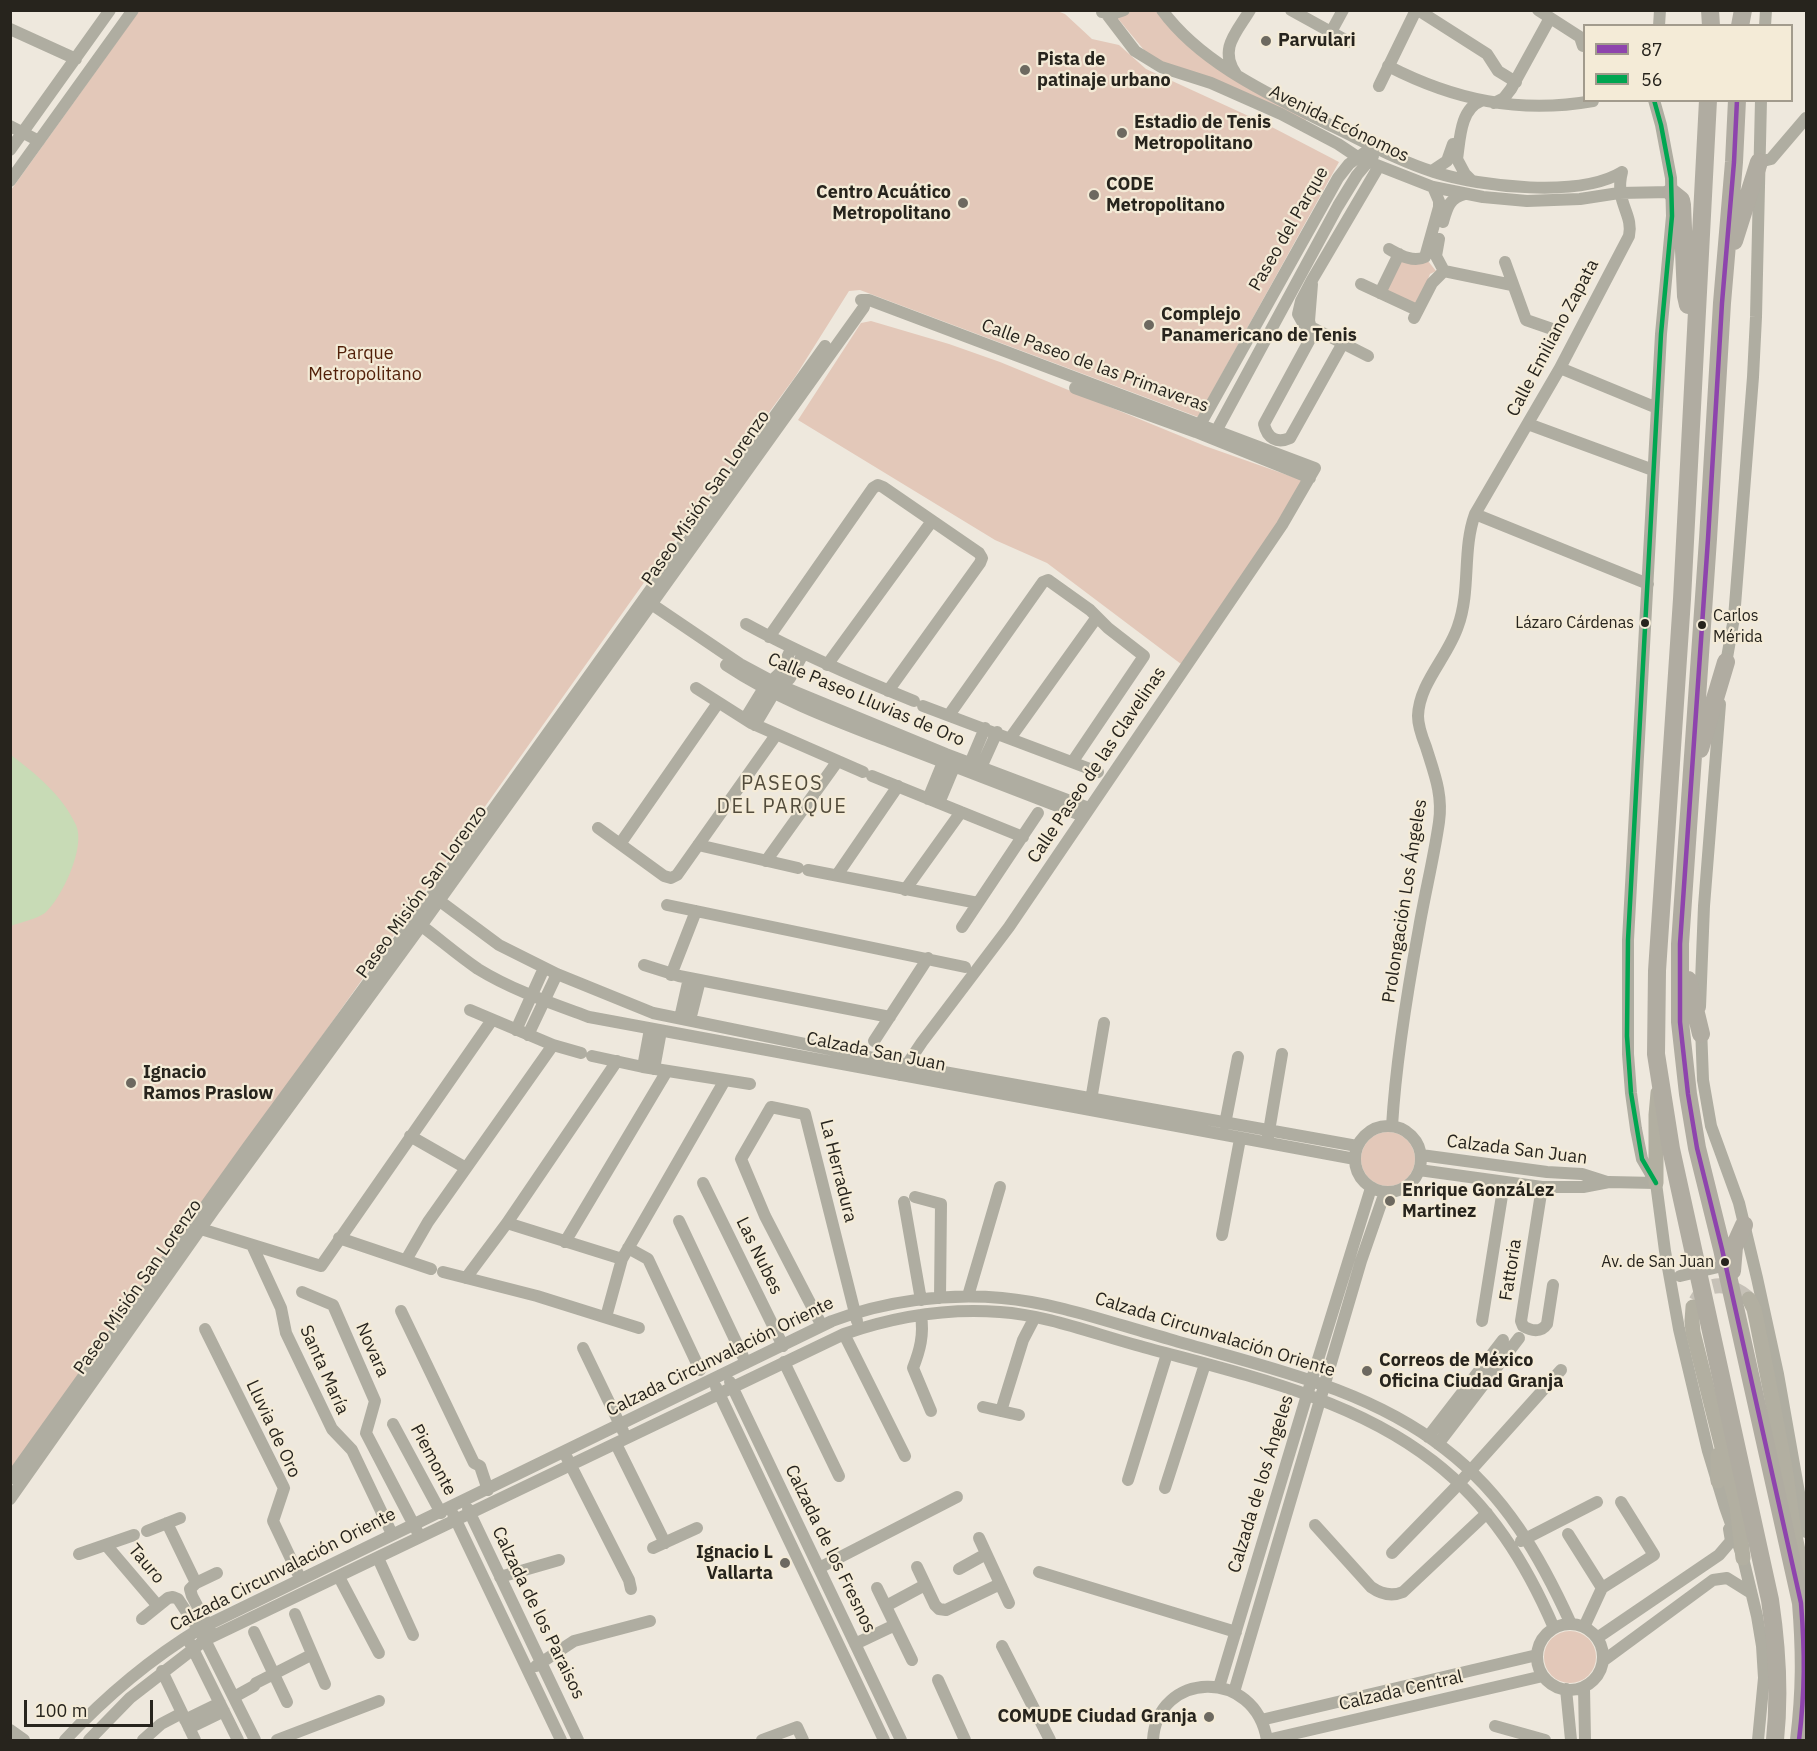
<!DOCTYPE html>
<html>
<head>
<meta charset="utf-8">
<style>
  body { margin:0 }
  #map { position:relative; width:1817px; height:1751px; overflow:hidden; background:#eee8dd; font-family:"IBM Plex Sans",sans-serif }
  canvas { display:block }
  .frame { position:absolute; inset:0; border:12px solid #27241d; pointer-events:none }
  .legend { position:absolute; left:1583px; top:24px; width:210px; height:78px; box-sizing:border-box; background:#f4ebd7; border:2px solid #a29b8d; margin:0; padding:8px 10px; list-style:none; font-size:18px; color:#27241d }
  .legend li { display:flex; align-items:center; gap:12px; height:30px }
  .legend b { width:30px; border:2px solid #a29b8d }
  .scale { position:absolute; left:24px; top:1700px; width:129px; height:27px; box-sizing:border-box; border:3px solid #27241d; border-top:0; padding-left:8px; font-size:18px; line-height:21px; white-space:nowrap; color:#27241d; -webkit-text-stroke:4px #f4ebd7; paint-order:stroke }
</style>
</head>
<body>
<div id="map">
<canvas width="1817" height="1751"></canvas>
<div class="frame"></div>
<ul class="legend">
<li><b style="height:8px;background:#8e44ad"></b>87</li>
<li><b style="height:8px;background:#00a651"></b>56</li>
</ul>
<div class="scale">100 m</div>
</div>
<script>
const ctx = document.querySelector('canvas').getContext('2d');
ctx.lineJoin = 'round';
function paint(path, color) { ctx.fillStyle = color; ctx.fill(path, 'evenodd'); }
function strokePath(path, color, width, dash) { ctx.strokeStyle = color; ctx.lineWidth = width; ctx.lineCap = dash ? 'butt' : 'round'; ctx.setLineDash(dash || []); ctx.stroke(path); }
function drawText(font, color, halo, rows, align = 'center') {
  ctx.font = font + ' "IBM Plex Sans",sans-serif'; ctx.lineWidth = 4.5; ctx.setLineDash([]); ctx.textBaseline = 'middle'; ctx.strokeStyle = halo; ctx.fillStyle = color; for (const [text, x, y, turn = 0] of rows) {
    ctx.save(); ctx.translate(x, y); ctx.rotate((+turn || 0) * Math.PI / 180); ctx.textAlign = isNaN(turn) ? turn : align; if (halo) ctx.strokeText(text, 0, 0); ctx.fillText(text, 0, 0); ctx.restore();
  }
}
paint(new Path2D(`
  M139,11H1057L1065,14L1092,39L1119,45L1146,69L1266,124L1339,162L1198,417L860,290L849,291L795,377L648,577L11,1474V190Z
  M1131,11H1156L1166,23L1308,116L1304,124L1149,56L1115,15L1129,13Z
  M1401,258L1428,261L1436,271L1430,274L1418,305L1385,291Z
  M871,321L949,344L1000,362L1205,446L1307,482L1181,664L1047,563L995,540L798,420L861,323Z
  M1361 1159a27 27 0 1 1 54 0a27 27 0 1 1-54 0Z
  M1544 1657a26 26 0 1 1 52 0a26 26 0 1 1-52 0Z`), '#e3c8b9');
paint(new Path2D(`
  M11,755C35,773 63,796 76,825C86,847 62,898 45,913C37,919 21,922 11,926Z`), '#c8dbb6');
strokePath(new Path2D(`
  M1696,1301C1708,1278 1732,1284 1749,1299`), '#c6c1b7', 15, [15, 8]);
strokePath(new Path2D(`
  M1162,10C1202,65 1275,97 1334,127C1367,143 1399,161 1434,172C1481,187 1580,198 1622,172
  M1291,10L1349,42
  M1418,10L1487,54L1498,71L1516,82
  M1538,10L1580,37L1583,46
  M1102,12L1115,13L1124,10
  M1106,13L1135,51L1161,67L1211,83L1281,114L1338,144L1359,158L1433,187L1483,197L1527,201L1580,199L1619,193L1671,192
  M1659,26L1660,10
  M1765,26L1766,10
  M10,29L76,59
  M1331,32L1343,10
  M1388,66C1454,100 1519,114 1593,101
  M1236,74C1218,49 1237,32 1250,10
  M1379,86L1416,10
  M1654,100L1661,125L1671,178L1672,216L1661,334L1628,940V1054L1631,1093L1636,1129L1642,1159L1656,1183L1665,1251L1679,1329L1708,1451L1725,1507L1743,1558L1757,1616L1762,1646L1764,1678L1758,1740
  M1494,103L1504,98L1511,89L1550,18
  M10,126L39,141
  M10,150L110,10
  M1759,162L1771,159L1806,118
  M1432,171L1447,161L1453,144
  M10,181L133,10
  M1472,181L1465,174L1457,159C1460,140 1460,109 1481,101
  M1443,222C1447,208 1449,198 1465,194
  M1439,239L1436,256L1444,271
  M1389,249C1400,255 1413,263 1425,257L1439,207V201L1433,187
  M1505,262L1526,320L1555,330
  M1444,271L1512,285
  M1361,284L1417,310
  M1380,293L1399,254
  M861,300H869L1315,468L1282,525L1009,927L922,1042L900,1075
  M1414,318L1432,283L1444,271
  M1311,328L1309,321L1312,284
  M1315,330L1264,424C1267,438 1277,444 1290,438L1343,343
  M1368,356L1303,323L1298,314L1301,301L1312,280L1379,166
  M1560,368L1657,408
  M1075,388L1196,432L1310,478
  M1528,424L1653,470
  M1197,430L1338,178L1349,164L1364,153
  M1214,435L1338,206L1357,175L1373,156
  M1475,514L1648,584
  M647,601L740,664L781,686L946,754L1089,808
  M746,624C801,654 857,678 914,701
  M769,637L873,488L878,485L883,487L979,553L982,558L980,563L888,691
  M726,665C777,699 834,720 891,742C955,767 1019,791 1083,816
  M827,665L932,521
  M1725,669L1734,618L1753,377L1756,317L1761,100
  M696,688L751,723L863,772
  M923,706L1098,772
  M949,715L1043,582L1048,580L1090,610L1108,628L1144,656L1073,761
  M745,719L764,688L780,673L791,649
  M755,725L774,693L790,678L803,654
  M1011,737L1097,617
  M968,768L985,728
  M978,774L997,732
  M872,776L1023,837
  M928,799L946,755
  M939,803L957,760
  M598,828L664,876L671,878L677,875L776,735
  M620,844L718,703
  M698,845L798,868
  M766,861L837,762
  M808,870L978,903
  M837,875L898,786
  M905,890L961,812
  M433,896L499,945L557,974L653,1013L927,1069L1357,1146
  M667,905L965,967
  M415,921C436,936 456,954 478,969C512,990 551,1003 589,1017L1355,1159
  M962,927L1038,813
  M644,965L679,976L890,1017
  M671,975L696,911
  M1700,1007L1704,906L1720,704
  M470,1010L553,1045L581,1053
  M680,1018L689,978
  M690,1020L700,980
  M1701,1027L1703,1080L1711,1126L1739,1203L1757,1278L1778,1374L1806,1532
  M516,1030L544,968
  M528,1035L557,974
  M874,1041L928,958
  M592,1056L643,1067L750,1084
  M643,1067L650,1029
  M654,1069L661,1031
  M1090,1106L1104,1023
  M1225,1124L1238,1057
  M1355 1159a33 33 0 1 1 66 0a33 33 0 1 1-66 0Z
  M1392,1126C1396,1060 1407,993 1419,928C1425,893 1434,857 1439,822C1443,794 1434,773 1426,747C1422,737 1418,726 1418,716C1419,683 1448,657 1458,626C1471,590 1462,550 1475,514L1560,368L1629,236C1634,214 1614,202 1622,172
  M410,1136L466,1168
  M1268,1137L1282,1054
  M1421,1155L1547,1172L1582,1174L1607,1182
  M1419,1170L1542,1187H1583L1609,1182L1656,1183
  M703,1183L783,1346
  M1542,1187L1521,1321L1523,1326C1531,1331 1541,1333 1547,1324L1553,1285
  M915,1197L941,1204L940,1298
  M904,1202L921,1300
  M679,1221L746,1363
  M507,1223L622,1259
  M201,1229L321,1266L492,1020
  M1222,1235L1240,1139
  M339,1238L431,1269
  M565,1242L667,1071
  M252,1245L281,1308L286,1333L332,1429L352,1450L392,1534
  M628,1248L648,1259L700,1370
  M406,1260L428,1222L553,1045
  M443,1272L537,1296L639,1328
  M1680,1276L1731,1264
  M466,1278L507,1223L617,1061
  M302,1292L333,1305L375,1401L366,1433L417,1531
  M968,1296L1000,1187
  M401,1311L474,1463L480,1466L488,1490
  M921,1315C924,1335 920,1350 913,1368L931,1411
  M606,1317L622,1259L725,1080
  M1482,1321L1504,1183
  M822,1326L765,1216L741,1159L771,1107L805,1114L857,1321
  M205,1329L284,1488L273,1521L300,1578
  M844,1334L905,1456
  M583,1348L623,1431
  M784,1362L839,1476
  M730,1382L901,1740
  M716,1387L884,1740
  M983,1407L1019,1415
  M1001,1411L1023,1340L1035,1317
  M393,1424L441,1513
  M1428,1437L1503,1340
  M616,1444L665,1543
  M1438,1444L1519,1338
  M567,1458L629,1580L631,1589
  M10,1479L247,1148L414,920L825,346
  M1128,1480L1167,1354
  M1165,1488L1205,1364
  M10,1499L213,1211L421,926L864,307
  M468,1509L578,1740
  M453,1514L561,1740
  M167,1523L196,1583
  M1315,1525L1371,1587C1381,1594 1391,1597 1403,1592L1487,1513
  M147,1531L180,1518
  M1568,1534L1602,1588
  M979,1538L1009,1603
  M1521,1541L1597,1502
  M106,1545L158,1606
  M653,1548L697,1528
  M1392,1553L1454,1489L1561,1370
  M79,1554L134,1535
  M378,1558L413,1635
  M917,1567L935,1605L939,1609L946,1610L1000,1584
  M819,1568L957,1497
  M959,1569L986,1554
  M1039,1572L1236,1632
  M339,1577L379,1653
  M500,1577L559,1560
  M877,1588L912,1660
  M886,1606L925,1585
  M295,1614L325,1684
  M142,1619L168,1598L173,1597L178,1599L205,1640L255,1740
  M1537 1657a33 33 0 1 1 66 0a33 33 0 1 1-66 0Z
  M1584,1627L1602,1588L1654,1555L1621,1502
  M210,1630L192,1596L190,1589L196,1583L217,1573
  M254,1632L287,1702
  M1597,1638L1719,1555L1731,1541L1729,1529
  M190,1643L238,1740
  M855,1644L895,1625
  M1002,1646L1050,1740
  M1603,1661L1713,1580L1727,1578L1751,1593
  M536,1666L574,1641L650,1621
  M162,1671L195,1740
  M938,1680L965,1740
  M1219,1687L1307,1395L1371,1188
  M1584,1687L1585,1740
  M1566,1689L1571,1740
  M1234,1692L1361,1261L1385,1192
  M234,1697L254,1686L256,1683L311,1655
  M185,1720L220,1703
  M1261,1720L1537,1655
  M1495,1726L1545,1740
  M189,1728L224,1711
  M10,1730L24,1740
  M65,1740C105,1697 150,1659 201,1628L832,1321C885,1301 945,1293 1002,1298C1058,1303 1114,1324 1169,1339C1264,1367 1366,1387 1445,1449C1505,1495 1540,1556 1571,1624
  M89,1740L130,1698L205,1640L844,1334C893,1317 948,1308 1000,1312C1046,1315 1092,1333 1136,1345C1237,1373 1350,1396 1433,1461C1490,1505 1526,1563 1554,1628
  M143,1740L161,1724L182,1713
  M277,1740L379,1701
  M762,1740L797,1727L803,1740
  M1153,1740C1157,1671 1255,1667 1267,1740L1543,1676`), '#afada1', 12);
strokePath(new Path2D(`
  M1656,1183V1115L1658,1093
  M1749,1299L1754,1309L1757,1323C1767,1373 1777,1423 1786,1474C1791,1508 1794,1545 1806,1578
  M1693,1307L1692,1321L1693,1332L1737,1507L1743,1558
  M1718,1455V1481`), '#b2afa1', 15);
strokePath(new Path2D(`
  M1710,10L1711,26
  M1740,26L1743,10
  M1708,100L1682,599L1657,971L1656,1054L1671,1149L1770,1600C1777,1647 1780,1693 1775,1740
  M1737,100L1734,162L1722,303L1708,539L1680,944V1022L1688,1094L1697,1148L1722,1249L1801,1603C1805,1653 1805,1691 1799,1740
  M1671,192L1681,200L1682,205L1686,296L1688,305
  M1734,241L1759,162
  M1700,749L1726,662
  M1688,980L1701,1034
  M1732,1271L1734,1247L1744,1225`), '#b0aca1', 18);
strokePath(new Path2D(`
  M1737,100L1734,162L1722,303L1708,539L1680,944V1022L1688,1094L1697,1148L1722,1249L1801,1603C1805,1653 1805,1691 1799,1740`), '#8e44ad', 4.5);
strokePath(new Path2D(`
  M1654,100L1661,125L1671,178L1672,216L1661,334L1628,940L1627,1036L1631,1093L1642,1159L1656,1183`), '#00a651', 4.5);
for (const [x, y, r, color] of [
  [1266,41,6,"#6d6960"],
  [1025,70,6,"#6d6960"],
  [1122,133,6,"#6d6960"],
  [1094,195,6,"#6d6960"],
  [963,203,6,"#6d6960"],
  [1149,325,6,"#6d6960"],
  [1645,623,5,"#27241d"],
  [1702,625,5,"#27241d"],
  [131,1083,6,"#6d6960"],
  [1390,1201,6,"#6d6960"],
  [1725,1262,5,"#27241d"],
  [1367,1371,6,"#6d6960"],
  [785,1563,6,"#6d6960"],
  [1209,1717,6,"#6d6960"]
]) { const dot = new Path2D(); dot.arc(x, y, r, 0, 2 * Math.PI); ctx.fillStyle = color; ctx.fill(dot); strokePath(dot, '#f4ebd7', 2); }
drawText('16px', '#27241d', '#f4ebd7', [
  ["Carlos",1713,616,"left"],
  ["Mérida",1713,637,"left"],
  ["Lázaro Cárdenas",1634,623],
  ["Av. de San Juan",1714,1262]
], 'right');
drawText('bold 18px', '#27241d', '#f4ebd7', [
  ["Parvulari",1278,41],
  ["Pista de",1037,60],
  ["patinaje urbano",1037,81],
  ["Estadio de Tenis",1134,123],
  ["Metropolitano",1134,144],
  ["CODE",1106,185],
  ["Metropolitano",1106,206],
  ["Centro Acuático",951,193,"right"],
  ["Metropolitano",951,214,"right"],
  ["Complejo",1161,315],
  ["Panamericano de Tenis",1161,336],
  ["Ignacio",143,1073],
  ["Ramos Praslow",143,1094],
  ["Enrique GonzáLez",1402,1191],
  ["Martinez",1402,1212],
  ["Correos de México",1379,1361],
  ["Oficina Ciudad Granja",1379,1382],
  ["Ignacio L",773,1553,"right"],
  ["Vallarta",773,1574,"right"],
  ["COMUDE Ciudad Granja",1197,1717,"right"]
], 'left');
drawText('18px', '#27241d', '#f4ebd7', [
  ["Avenida Ecónomos",1339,124,26],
  ["Paseo del Parque",1289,229,-60],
  ["Calle Emiliano Zapata",1553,338,-62],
  ["Calle Paseo de las Primaveras",1095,366,20],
  ["Paseo Misión San Lorenzo",706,498,-55],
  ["Calle Paseo Lluvias de Oro",866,700,23],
  ["Calle Paseo de las Clavelinas",1097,765,-56],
  ["Paseo Misión San Lorenzo",422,892,-54],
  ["Prolongación Los Ángeles",1405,901,-81],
  ["Calzada San Juan",876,1052,11],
  ["Calzada San Juan",1517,1150,7],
  ["La Herradura",838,1171,76],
  ["Las Nubes",759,1256,64],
  ["Fattoria",1511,1270,-81],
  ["Paseo Misión San Lorenzo",138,1287,-55],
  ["Calzada Circunvalación Oriente",1215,1335,17],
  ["Novara",372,1350,66],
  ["Calzada Circunvalación Oriente",720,1357,-26],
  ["Santa María",324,1370,66],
  ["Lluvia de Oro",273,1429,65],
  ["Piemonte",433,1460,62],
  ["Calzada de los Ángeles",1261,1484,-73],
  ["Calzada de los Fresnos",830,1549,64],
  ["Tauro",146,1564,50],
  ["Calzada Circunvalación Oriente",283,1570,-27],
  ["Calzada de los Paraisos",538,1613,64],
  ["Calzada Central",1401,1691,-13]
]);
drawText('18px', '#511f08', '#f4ebd7', [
  ["Parque",365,354],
  ["Metropolitano",365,375]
]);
ctx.letterSpacing = '1.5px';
drawText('20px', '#534c3c', '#f4ebd7', [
  ["PASEOS",782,784],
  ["DEL PARQUE",782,807]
]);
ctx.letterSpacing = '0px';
</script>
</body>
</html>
